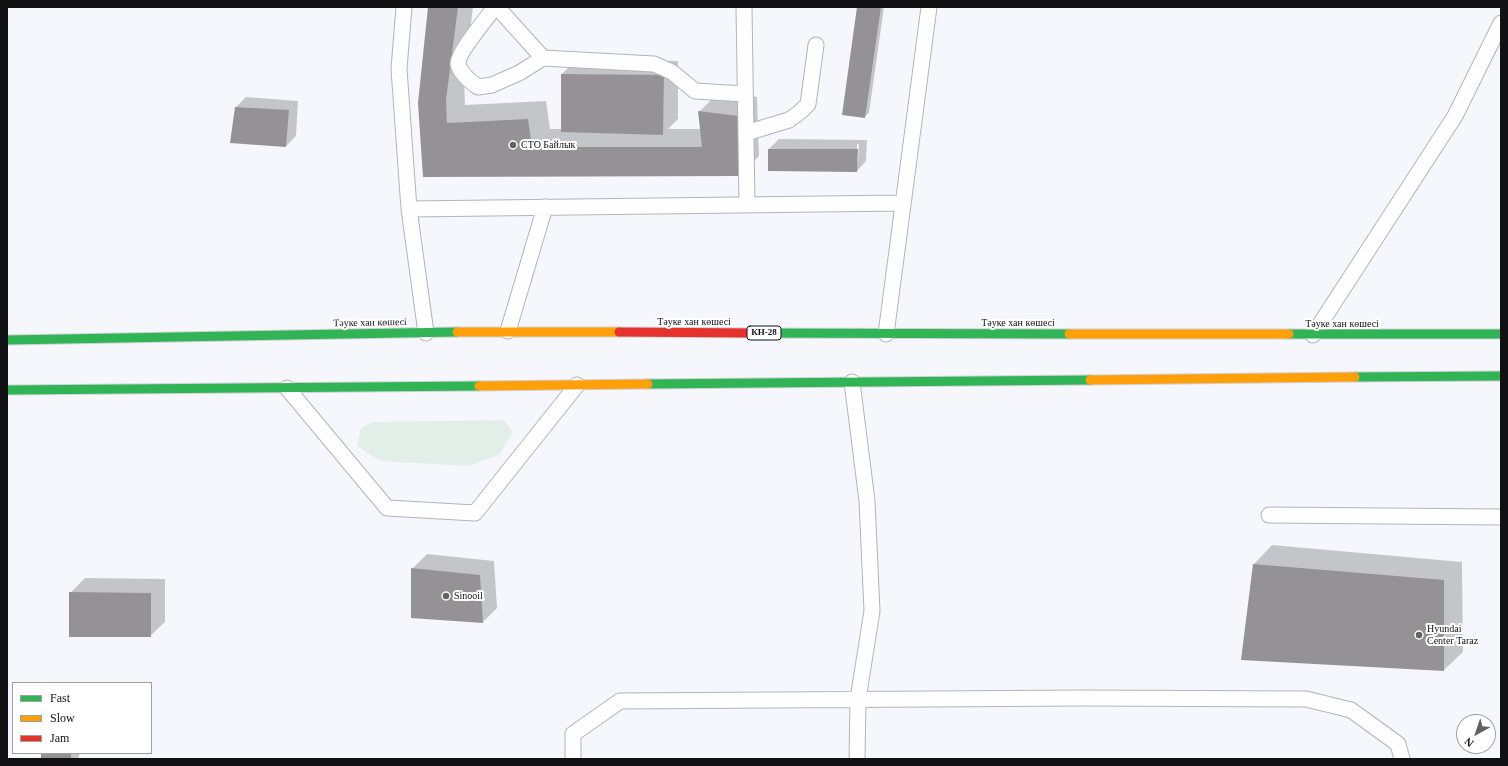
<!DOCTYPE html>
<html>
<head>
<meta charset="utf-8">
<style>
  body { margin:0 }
  #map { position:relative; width:1508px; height:766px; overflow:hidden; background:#f6f7fc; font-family:Georgia,serif }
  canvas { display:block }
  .frame { position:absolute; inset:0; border:8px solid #111114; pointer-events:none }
  .legend { position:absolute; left:12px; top:682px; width:140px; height:72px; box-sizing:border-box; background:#fff; border:1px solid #a0a0a1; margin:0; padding:5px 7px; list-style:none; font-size:12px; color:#111114 }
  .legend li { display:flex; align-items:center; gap:8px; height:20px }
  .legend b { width:20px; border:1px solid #a0a0a1 }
  .north { position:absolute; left:1456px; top:714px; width:40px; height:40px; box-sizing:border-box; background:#fff; border:1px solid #a0a0a1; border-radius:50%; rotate:220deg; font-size:11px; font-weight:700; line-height:16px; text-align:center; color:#111114 }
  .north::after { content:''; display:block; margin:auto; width:14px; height:18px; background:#616265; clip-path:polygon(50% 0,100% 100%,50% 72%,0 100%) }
</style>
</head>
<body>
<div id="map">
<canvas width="1508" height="766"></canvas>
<div class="frame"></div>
<ul class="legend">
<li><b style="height:5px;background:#30b455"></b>Fast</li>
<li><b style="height:5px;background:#ff9f0a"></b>Slow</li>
<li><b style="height:5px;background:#e5322d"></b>Jam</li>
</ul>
<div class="north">N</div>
</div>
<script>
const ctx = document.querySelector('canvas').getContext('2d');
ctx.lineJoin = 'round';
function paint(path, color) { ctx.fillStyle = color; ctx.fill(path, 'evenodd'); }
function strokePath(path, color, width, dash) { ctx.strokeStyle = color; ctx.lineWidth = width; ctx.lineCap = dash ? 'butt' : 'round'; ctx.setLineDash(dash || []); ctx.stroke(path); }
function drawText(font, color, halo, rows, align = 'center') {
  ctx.font = font + ' Georgia,serif'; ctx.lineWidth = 4; ctx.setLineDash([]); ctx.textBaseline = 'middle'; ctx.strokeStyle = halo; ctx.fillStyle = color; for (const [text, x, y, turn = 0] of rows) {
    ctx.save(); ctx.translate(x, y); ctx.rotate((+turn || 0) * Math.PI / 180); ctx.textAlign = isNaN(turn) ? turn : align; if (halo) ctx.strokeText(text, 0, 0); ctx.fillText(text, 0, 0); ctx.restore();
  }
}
paint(new Path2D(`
  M504,420L513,432L499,455L469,466L380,461L357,446L361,428L372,422Z`), '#e2efe9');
paint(new Path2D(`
  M429,7H473L464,80L465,105L546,101L550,129H562V74L577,59L678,61V119L668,129H701L699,112L718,93L757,97L759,156L740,175L424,176Z
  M859,7H884L869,113L864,117Z
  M246,97L298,101L296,136L286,146L236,107Z
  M779,139L867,140L866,161L857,171L769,170V149ZM857,144H859L858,162H856Z
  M1272,545L1462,562L1463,652L1444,670L1242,659L1254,564Z
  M427,554L494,561L497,608L483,622L412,569Z
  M85,578L165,579V622L150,636L70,593Z
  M42,753H80L78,759H42Z`), '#0003');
paint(new Path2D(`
  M428,7H458L446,100L447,123L528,119L532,147H702L698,111L739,116L741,176L423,177L418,103Z
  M857,7H881L865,118L842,115Z
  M561,74L664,75L663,135L561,132Z
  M235,107L289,110L286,147L230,143Z
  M768,149H858L857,172L768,171Z
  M1253,564L1444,580V671L1241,660Z
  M411,568L480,575L483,623L411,618Z
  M69,592L151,593V637H69Z
  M41,753H71V759H41Z`), '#949294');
const lane = new Path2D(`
  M404,7L399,69L409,209L426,333
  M495,7C488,17 457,53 458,64C460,73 471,82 478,87L492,85L519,73L543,58L654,64L672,72L695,91L745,94
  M497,7L543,58
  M744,7L747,205
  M746,133L789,120L800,112L808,104L816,45
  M409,209L903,203
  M508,331L545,207
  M886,334L929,7
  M1313,335L1455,116L1501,23
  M852,382L867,501L872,611L858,699L857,759
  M287,388L387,508L475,513L577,385
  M1269,515L1501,517
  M573,759V734L620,701L1082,698L1306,699L1351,710L1398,744L1402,759`);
const fast = new Path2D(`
  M754,333L1069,334
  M1289,334H1501
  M7,340L457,332
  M1355,377L1501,376
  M648,384L1090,380
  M7,390L479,386`);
const slow = new Path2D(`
  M457,332H619
  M1069,334H1289
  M1090,380L1355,377
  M479,386L648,384`);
const jam = new Path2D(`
  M619,332L754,333`);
strokePath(lane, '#b3b4b8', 17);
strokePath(fast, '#d1d1d4', 11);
strokePath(slow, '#d1d1d4', 11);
strokePath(jam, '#d1d1d4', 11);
strokePath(lane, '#fefeff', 15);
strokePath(fast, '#30b455', 9);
strokePath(slow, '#ff9f0a', 9);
strokePath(jam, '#e5322d', 9);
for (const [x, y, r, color] of [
  [513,145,4,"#616265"],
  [446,596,4,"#616265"],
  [1419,635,4,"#616265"]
]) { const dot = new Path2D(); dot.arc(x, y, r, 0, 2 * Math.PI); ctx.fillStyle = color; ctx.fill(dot); strokePath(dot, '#fff', 1.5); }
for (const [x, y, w] of [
  [764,333,34]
]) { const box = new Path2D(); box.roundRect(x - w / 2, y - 7, w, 14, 3); ctx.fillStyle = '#fff'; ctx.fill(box); strokePath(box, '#111114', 1); }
drawText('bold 9px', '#111114', null, [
  ["КН-28",764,333]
]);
drawText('10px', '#111114', '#fff', [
  ["СТО Байлык",521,145],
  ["Sinooil",454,596],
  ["Hyundai",1427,629],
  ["Center Taraz",1427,641]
], 'left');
drawText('10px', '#111114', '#fff', [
  ["Тәуке хан көшесі",694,322],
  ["Тәуке хан көшесі",370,323,-1],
  ["Тәуке хан көшесі",1018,323],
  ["Тәуке хан көшесі",1342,324]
]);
</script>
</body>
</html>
